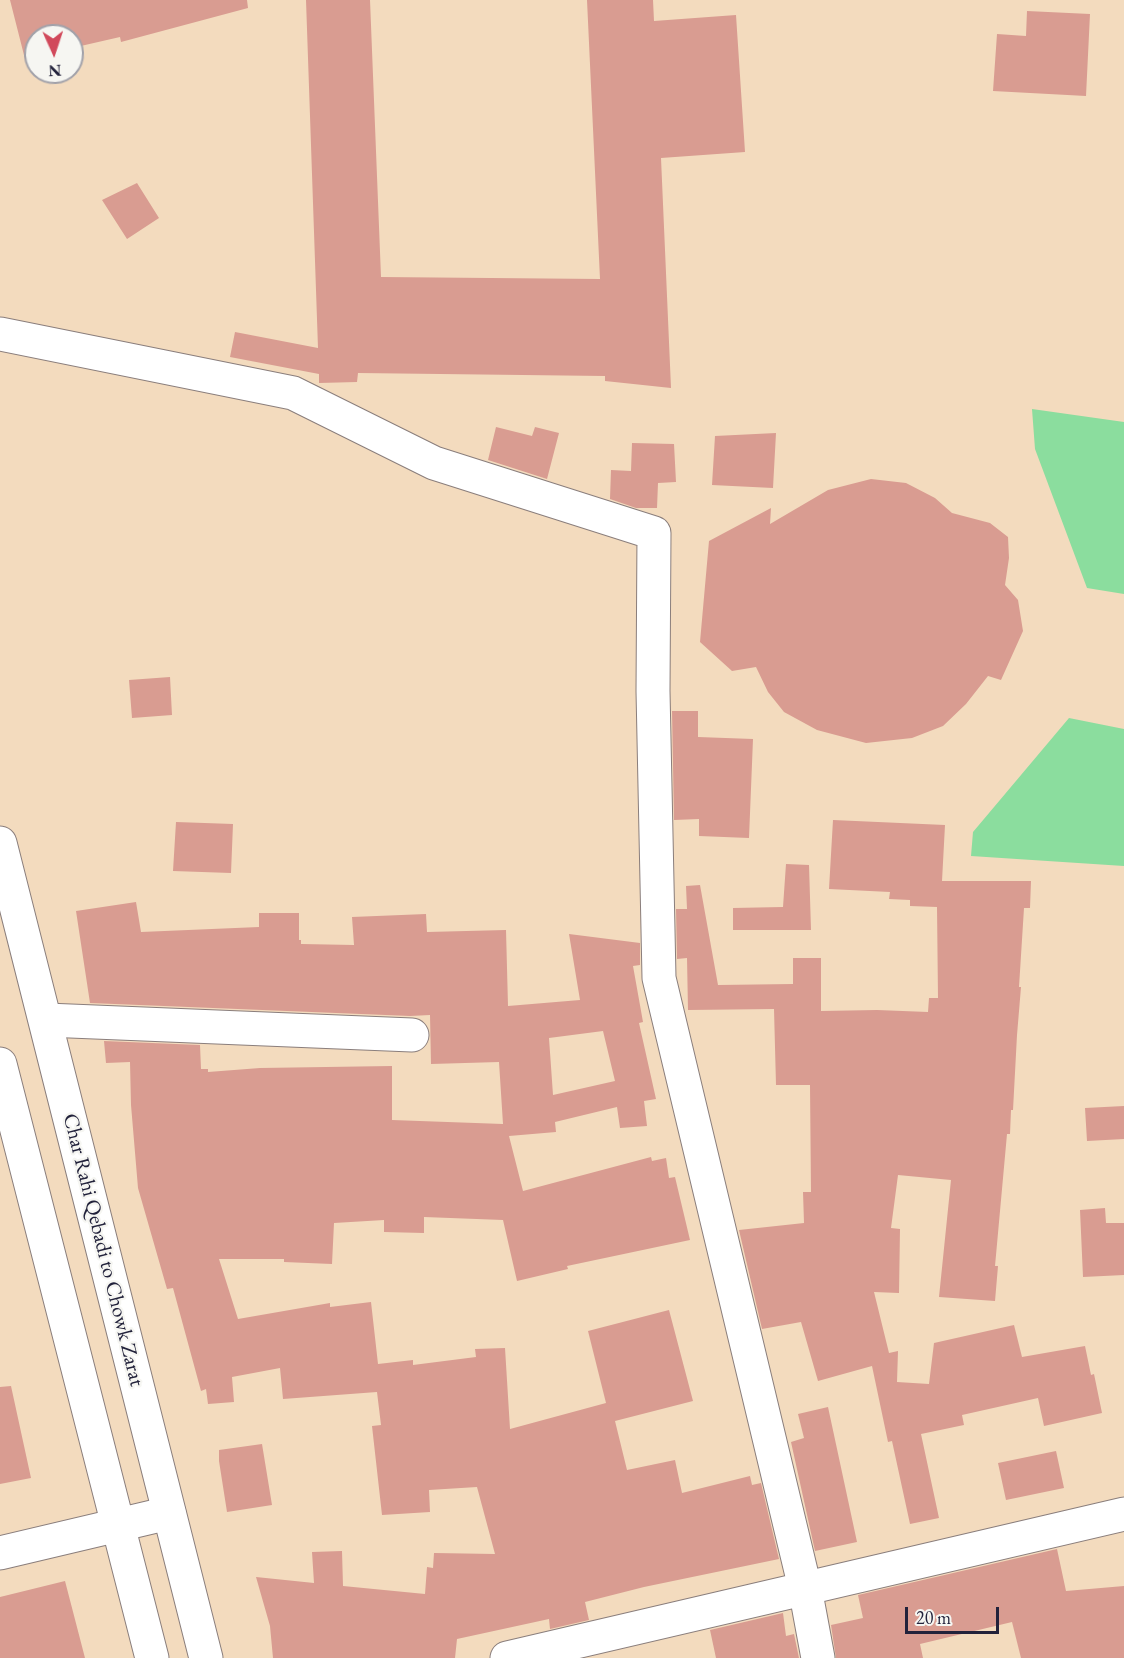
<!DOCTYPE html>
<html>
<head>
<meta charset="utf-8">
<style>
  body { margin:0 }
  #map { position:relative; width:1124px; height:1658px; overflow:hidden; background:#f3dbbe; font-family:"EB Garamond",serif }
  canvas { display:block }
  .north { position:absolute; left:24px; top:24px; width:60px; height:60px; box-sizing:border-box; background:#f6f6f2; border:2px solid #a1a1a9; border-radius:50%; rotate:177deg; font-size:16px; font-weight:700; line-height:24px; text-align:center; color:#22223b }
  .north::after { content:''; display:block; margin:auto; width:21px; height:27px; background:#d1495b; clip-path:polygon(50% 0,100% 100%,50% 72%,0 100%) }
  .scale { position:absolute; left:905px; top:1607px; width:94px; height:27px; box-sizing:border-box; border:3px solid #22223b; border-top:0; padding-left:8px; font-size:18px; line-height:21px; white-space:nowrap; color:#22223b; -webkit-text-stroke:4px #f6f6f2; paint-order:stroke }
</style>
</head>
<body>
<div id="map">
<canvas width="1124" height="1658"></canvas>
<div class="north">N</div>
<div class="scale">20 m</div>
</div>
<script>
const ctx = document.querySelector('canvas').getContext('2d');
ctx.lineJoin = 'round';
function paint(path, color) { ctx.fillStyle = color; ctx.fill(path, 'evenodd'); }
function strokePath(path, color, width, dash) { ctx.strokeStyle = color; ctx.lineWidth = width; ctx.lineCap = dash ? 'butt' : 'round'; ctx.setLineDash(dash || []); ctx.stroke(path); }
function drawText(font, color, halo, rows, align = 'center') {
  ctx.font = font + ' "EB Garamond",serif'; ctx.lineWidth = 4.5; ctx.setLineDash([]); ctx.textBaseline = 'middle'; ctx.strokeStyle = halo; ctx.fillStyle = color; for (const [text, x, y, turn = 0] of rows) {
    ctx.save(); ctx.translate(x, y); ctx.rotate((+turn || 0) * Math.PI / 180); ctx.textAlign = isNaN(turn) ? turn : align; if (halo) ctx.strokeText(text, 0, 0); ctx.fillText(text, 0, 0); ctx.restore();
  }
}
paint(new Path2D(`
  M1032,409L1124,422V594L1087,588L1035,449Z
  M1069,718L1124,729V866L971,856L973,832Z`), '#8bdd9e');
paint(new Path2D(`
  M10,0H247L248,8L121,42L120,37L72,48V36H36V57L25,59Z
  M306,0H370L381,277L600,279L587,0H653L654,21L736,15L745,152L661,158L671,388L605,381V376L358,373L357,382L319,383V374L230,357L235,332L318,348Z
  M1027,11L1090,14L1086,96L993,91L997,34L1026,36Z
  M137,183L159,218L127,239L102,200Z
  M496,427L532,436L535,427L559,433L547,479L488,460Z
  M776,433L773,488L712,485L715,436Z
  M632,443L674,444L676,482L658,483L657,508H636L610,499L611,470L631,471Z
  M871,479L906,483L935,498L952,513L990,523L1008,537L1009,558L1005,585L1018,600L1023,631L1001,680L988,676L966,704L943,726L912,738L866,743L817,730L784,712L768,692L756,667L732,671L700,642L709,541L771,508L770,524L828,490Z
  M170,677L172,715L132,718L129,680Z
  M672,711H698V737L753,739L749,838L699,836V819L674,820Z
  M833,820L945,825L942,881H1031L1030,908H1024L1019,987H1021L1017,1035L1013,1110H1011L1010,1134H1007L995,1266H998L995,1301L939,1297L951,1180L898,1175L891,1228L900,1229L899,1293L874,1292L889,1353L898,1351L897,1382L929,1384L934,1343L1014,1325L1022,1357L1085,1346L1091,1375L1094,1374L1102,1413L1044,1426L1038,1398L962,1415L964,1425L921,1434L939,1518L910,1524L892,1441L888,1442L872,1366L818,1381L801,1322L762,1329L739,1230L804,1223L803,1192H811L810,1085H776L774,1009L688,1010L687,958L677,959L676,909H687L686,886L700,885L718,985L793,984V958H821V1011L877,1010L928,1012L929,998H938L937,907L910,906V900L889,899L890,892L829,889Z
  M176,822L233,824L231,873L173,871Z
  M786,864L809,865L811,930H733V908L783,907Z
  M136,902L141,932L259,927V913H299V940H301V944L354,945L352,917L426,914L427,932L506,930L508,1006L580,1000L569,934L640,943V965L633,966L643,1022L639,1023L656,1099L644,1101L647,1126L620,1128L617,1107L555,1122L556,1132L509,1136L523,1191L651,1157L652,1161L666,1158L669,1178L675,1177L690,1240L567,1266L568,1269L517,1281L503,1220L424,1217V1233L384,1232V1220L334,1223L332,1264L284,1262V1259H219L238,1319L330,1303V1307L371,1302L378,1364L413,1360V1365L476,1357L475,1349L505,1348L510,1429L606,1403L588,1331L669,1310L693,1401L615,1421L627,1470L675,1460L682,1493L750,1476L752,1485L761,1483L779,1559L644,1587L585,1602L589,1620L550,1629L549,1619L457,1639L455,1658H273L270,1626L256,1577L314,1583L312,1552L342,1551L343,1586L425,1594L427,1567L433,1568L434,1553L495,1554L477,1487L429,1490L430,1512L382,1515L372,1426L381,1425L377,1392L283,1399L280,1368L232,1377L234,1402L208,1404L206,1389L201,1391L173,1288L167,1289L138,1188L131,1105L130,1062L106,1063L104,1041L200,1045L201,1069H208V1072L260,1068L392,1066V1120L503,1124L499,1062L431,1064L430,1015L410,1016L90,1003L76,911ZM603,1031L615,1081L553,1095L549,1038Z
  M1124,1106V1139L1087,1141L1085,1108Z
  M1105,1208L1106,1223H1124V1275L1083,1277L1080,1210Z
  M11,1386L31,1478L0,1484V1387Z
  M828,1407L857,1542L815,1551L791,1442L804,1438L798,1414Z
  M262,1444L272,1505L227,1512L219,1461V1450Z
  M1056,1451L1064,1488L1006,1500L998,1463Z
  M1057,1549L1066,1591L1124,1586V1658H1021L1012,1622L920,1644L923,1658H836L831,1625L863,1618L858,1595Z
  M65,1581L85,1658H0V1597Z
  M783,1613L786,1636L794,1634L799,1658H716L710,1630Z`), '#d99c91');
const minor = new Path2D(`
  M0,334L293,393L434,463L654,533L653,691L659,978L805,1588L818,1658
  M46,1020L412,1035
  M0,1553L169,1513
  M507,1658L1124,1514`);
const trunk = new Path2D(`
  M0,843L206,1658
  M0,1064L152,1658`);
strokePath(minor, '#8a7e7c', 35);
strokePath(trunk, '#8a7e7c', 35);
strokePath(minor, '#fff', 33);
strokePath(trunk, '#fff', 33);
drawText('21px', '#22223b', '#f6f6f2', [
  ["Char Rahi Qebadi to Chowk Zarat",103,1250,76]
]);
</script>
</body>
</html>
